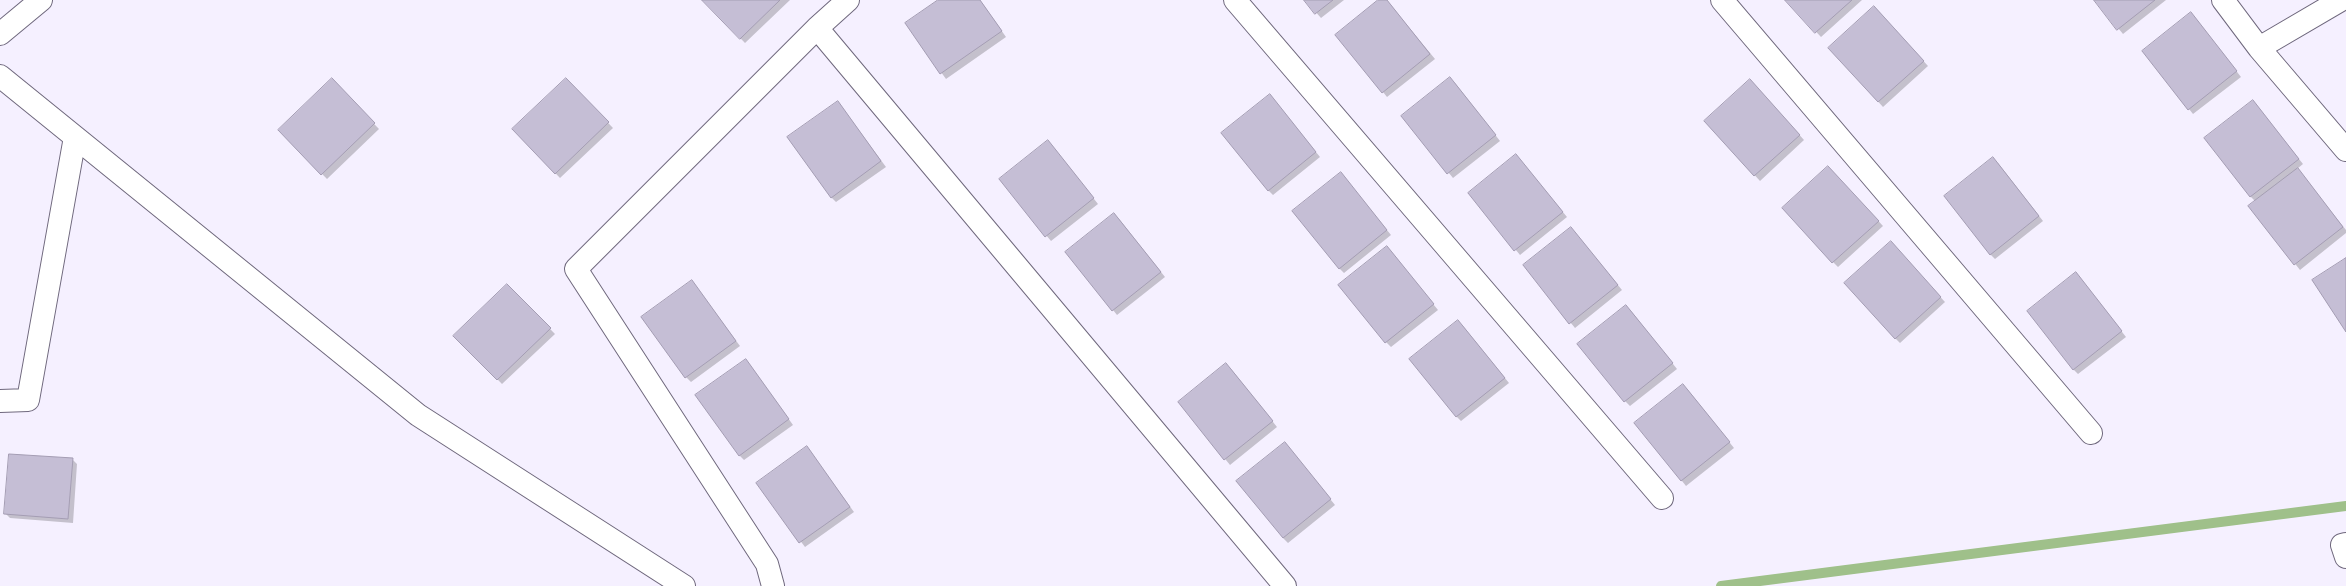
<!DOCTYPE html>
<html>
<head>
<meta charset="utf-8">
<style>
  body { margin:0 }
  canvas { display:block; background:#f5f0ff }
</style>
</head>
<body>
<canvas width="2346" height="586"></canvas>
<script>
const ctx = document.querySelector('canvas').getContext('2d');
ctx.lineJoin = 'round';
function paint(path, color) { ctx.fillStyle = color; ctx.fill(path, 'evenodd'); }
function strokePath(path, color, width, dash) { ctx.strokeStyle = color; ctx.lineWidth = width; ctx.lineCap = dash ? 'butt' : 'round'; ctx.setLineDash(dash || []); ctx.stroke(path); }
paint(new Path2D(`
  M703,0H790L745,43Z
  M940,0H980L1006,37L946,79L906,24Z
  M1305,0H1344L1321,18Z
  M1380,0L1388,2L1435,59L1387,97L1383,92Z
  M1786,0H1862L1821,37Z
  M2095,0H2166L2123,34Z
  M1879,12L1928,66L1883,107L1829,48Z
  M2196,19L2241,77L2193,114L2189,109Z
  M566,79L613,128L560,178L513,129Z
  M332,80L379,129L327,179L279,130Z
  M1455,83L1500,141L1453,178L1402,116Z
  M1755,85L1804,140L1760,181L1705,121Z
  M1274,100L1320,157L1273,195L1268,190Z
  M2253,101L2303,164L2297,169L2346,230V233L2300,270L2250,207L2256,202L2250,196Z
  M838,102L886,167L836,202L831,197Z
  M1053,147L1098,204L1051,241L1000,180Z
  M1516,155L1567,217L1520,255L1469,193Z
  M1998,163L2043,221L1995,259L1990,254Z
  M1833,172L1883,226L1838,267L1833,262Z
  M1345,178L1391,235L1344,273L1339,268Z
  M1119,219L1165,277L1117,315L1113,310Z
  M1571,228L1622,290L1575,328L1524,266Z
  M1387,247L1438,310L1391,347L1386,342Z
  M1895,248L1945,302L1900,343L1895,338Z
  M2081,279L2126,337L2078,374L2073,369Z
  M692,282L740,346L691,382L686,377Z
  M507,285L555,334L502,384L455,336Z
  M1631,311L1677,369L1630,406L1625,401Z
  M1463,326L1509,383L1461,421L1456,416Z
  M750,365L793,425L744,460L740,456Z
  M1231,369L1277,427L1230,465L1179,402Z
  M1688,390L1734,448L1686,486L1636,423Z
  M1285,443L1335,505L1288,543L1283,538Z
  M811,453L854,512L805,547L757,483Z
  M72,459L77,464L73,523L10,518L5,513Z`), '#0003');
strokePath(new Path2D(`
  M1721,586L2346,506`), '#9fc08a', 10);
const building = new Path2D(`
  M702,0H780L740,39Z
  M938,0H980L1002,31L940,74L905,23Z
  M1304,0H1333L1315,14Z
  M1378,0H1387L1430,54L1382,93L1335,35Z
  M1785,0H1852L1815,33Z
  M2094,0H2155L2117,30Z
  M1874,6L1924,61L1878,102L1828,48Z
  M2191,12L2237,71L2188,110L2142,51Z
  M1450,77L1496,135L1447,174L1401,116Z
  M332,78L375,123L321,175L278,130Z
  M566,78L609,122L555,174L512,129Z
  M1750,79L1800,135L1754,176L1704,121Z
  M1270,94L1316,152L1268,191L1221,133Z
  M2253,100L2299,159L2250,197L2204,138Z
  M838,101L881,161L831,198L787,137Z
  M1048,140L1094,198L1045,237L999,179Z
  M1516,154L1563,212L1514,251L1468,193Z
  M1993,157L2039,216L1990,255L1944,196Z
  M1828,166L1879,221L1832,263L1782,208Z
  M2298,168L2343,227L2294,265L2248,206Z
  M1341,172L1387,230L1339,269L1292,211Z
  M1114,213L1161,272L1112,311L1065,252Z
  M1571,227L1618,285L1569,324L1523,265Z
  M1891,241L1941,297L1895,339L1844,283Z
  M1387,246L1434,304L1385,343L1338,285Z
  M2346,258V332L2312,280Z
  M2076,272L2122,331L2073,370L2027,311Z
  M692,280L736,341L685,378L641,317Z
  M507,284L551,328L497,380L453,336Z
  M1626,305L1673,363L1624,402L1577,344Z
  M1458,320L1505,378L1456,417L1409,359Z
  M746,359L789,419L739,456L695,395Z
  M1226,363L1273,421L1224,460L1178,402Z
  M1683,384L1730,442L1681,481L1634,423Z
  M1285,442L1331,499L1283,538L1236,481Z
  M807,446L850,507L799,543L756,483Z
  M9,454L73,458L68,519L4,514Z`);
paint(building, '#c5bed5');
strokePath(building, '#a49db3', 1);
const minor = new Path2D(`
  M1235,0L1662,498
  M1722,0L2091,433
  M2223,0L2259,48L2346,150
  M817,28L1285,586
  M0,34L41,0
  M2259,48L2341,0
  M0,76L418,415L684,586
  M0,401L28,400L75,137
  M2346,544L2342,545L2346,557
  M773,586L767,564L576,269L817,28L848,0`);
strokePath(minor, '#6f687d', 24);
strokePath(minor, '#fff', 22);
</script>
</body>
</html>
